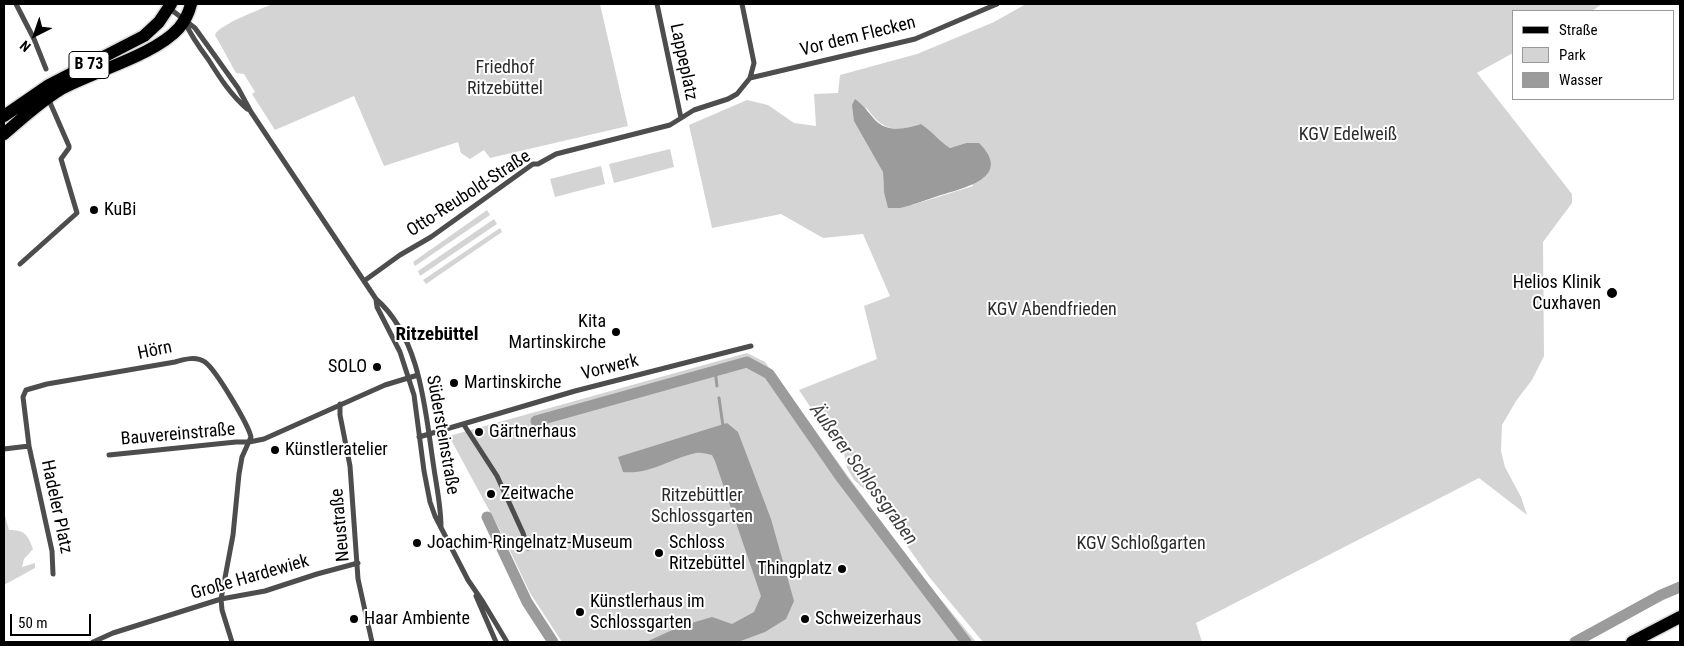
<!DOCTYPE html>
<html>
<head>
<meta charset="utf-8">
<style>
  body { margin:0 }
  #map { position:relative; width:1684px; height:646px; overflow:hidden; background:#fff; font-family:"Roboto Condensed",sans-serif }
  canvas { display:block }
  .frame { position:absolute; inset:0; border:5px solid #000; pointer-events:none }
  .legend { position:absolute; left:1512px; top:10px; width:162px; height:90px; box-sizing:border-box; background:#fff; border:1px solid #999; margin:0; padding:6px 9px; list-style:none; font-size:15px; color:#000 }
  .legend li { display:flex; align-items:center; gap:10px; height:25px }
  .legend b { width:25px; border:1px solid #999 }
  .north { position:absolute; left:10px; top:10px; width:50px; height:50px; -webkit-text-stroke:4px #fff; paint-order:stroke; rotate:221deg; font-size:14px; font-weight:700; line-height:20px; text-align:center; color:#000 }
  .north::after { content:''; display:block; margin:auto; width:18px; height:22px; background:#000; clip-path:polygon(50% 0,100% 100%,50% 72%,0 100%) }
  .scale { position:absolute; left:10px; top:614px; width:81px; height:22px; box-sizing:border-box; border:2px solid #000; border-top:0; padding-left:6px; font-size:15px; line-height:18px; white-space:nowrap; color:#000; -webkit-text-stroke:4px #fff; paint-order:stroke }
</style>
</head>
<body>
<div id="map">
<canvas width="1684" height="646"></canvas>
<div class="frame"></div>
<ul class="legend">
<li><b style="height:6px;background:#000"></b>Straße</li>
<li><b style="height:14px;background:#d4d4d4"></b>Park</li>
<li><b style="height:14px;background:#9b9b9b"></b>Wasser</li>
</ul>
<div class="north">N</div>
<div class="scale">50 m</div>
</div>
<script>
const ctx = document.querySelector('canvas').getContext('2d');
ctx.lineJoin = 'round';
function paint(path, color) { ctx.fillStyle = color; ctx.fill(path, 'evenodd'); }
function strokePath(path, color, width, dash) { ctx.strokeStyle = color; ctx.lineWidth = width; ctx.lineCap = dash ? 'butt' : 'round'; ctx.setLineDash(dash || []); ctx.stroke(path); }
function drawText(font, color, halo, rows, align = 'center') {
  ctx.font = font + ' "Roboto Condensed",sans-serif'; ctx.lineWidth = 4; ctx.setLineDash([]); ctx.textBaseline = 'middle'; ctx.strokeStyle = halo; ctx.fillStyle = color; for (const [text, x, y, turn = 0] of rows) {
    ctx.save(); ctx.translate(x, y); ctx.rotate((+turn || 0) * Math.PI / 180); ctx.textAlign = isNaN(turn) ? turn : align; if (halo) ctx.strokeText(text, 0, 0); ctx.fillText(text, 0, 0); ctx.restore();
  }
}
paint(new Path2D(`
  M273,4H600L628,126L490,158L484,150L470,159L461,153L458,142L384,166L354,96L275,130L252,94L255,92L244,74L236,73L215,35C218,25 261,9 273,4Z
  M1026,4H1602L1592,11H1513V53L1477,73L1572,194V203L1543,242L1544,356L1532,380L1516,401L1502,425L1501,451L1505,467L1521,497L1527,515L1479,478L1196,623L1202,642H983L930,578L869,493L854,480L847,468L844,453L830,437L799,390L877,359L864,306L890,296L863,234L823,238L781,214L712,228L689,125L747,100L768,105L794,123L816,126L814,94L838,93L840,75L917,54L994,22ZM866,107C884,132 893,132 921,124C932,131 939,141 950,148L966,143L973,186L912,205L884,192L883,172L878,161Z
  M670,149L674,167L614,183L609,164Z
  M601,166L605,184L555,197L550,179Z
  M487,210L490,215L415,266L413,262Z
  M494,219L497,224L420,276L418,271Z
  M500,228L502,232L426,284L423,280Z
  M747,353L765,362L915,568L976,642H562L530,593L503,536L449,436Z
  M4,512L9,530C25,530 28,535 33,549L24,559L22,567L35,563V568L4,585Z`), '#d4d4d4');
paint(new Path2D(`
  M855,99C864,106 868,112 875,120C888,133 905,129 921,124C932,131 939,141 950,148L966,143H979C1014,178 963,188 938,196C925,200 913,205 900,208H888L884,192L883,172L854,121L852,105Z
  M727,423L738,432L771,519L794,601L786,619L765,632L738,642H646L681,626L712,617L732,624L754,612L761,596L715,461L712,455C707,454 701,452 696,453C671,458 650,475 623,472L618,457Z`), '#9b9b9b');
strokePath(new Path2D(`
  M715,370L717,386
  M719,398L723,426`), '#9b9b9b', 3);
strokePath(new Path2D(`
  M536,421L747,362L769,374L842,479L966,642
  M487,517L527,602L553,642
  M1575,642L1661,595L1680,587`), '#9b9b9b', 11);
const primary = new Path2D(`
  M4,116L49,85L144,36L159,22L171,4
  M4,134C22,118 41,101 61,89C94,71 155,55 179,28C185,21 189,12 191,4
  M1632,642L1680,617`);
strokePath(primary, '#dbdbdb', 15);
strokePath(new Path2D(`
  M16,4L34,39L46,69
  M657,4L681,118
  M169,8L195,28L238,88L251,112L376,299C420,337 425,408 433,462C436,484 441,505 441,527
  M185,22C191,36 199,47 208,59C220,78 230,94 247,109
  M750,78L915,39L997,4
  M20,264L77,213L61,159L69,148V146L48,98
  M364,281L400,255L431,237L533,164H538L556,154L670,125L694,110L728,99L737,94L750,78L754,63L742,4
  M376,300L377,307L400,352L414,395L424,471L430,502L435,516L468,580L483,602L507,642
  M340,404V415L350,466L358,579L372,642
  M464,425L497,476L523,533L528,548
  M419,437L575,391L751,346
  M4,449L29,446
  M109,455L236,442H249L264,439L385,385L418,375
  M53,574L52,551L29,446L23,397L26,390L47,384L175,362C185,359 196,356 205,362C216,370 248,424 251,437L242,457L239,474L233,535L221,599L222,610L232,642
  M476,596L496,642
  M93,642L113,633L221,599L265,591L317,574L358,563`), '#4d4d4d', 5);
strokePath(primary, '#000', 12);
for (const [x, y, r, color] of [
  [94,210,5,"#000"],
  [1612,293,6,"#000"],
  [616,332,5,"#000"],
  [377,367,5,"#000"],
  [454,383,5,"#000"],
  [479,432,5,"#000"],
  [275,450,5,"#000"],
  [491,494,5,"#000"],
  [417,543,5,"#000"],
  [659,553,5,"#000"],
  [842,569,5,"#000"],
  [580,612,5,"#000"],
  [354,619,5,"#000"],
  [805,619,5,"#000"]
]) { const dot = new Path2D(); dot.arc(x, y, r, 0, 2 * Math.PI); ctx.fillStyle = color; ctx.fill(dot); strokePath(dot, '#fff', 2); }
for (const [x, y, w] of [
  [89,65,40]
]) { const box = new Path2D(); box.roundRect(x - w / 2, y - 13.5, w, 27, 4); ctx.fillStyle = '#fff'; ctx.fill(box); strokePath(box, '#000', 1); }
drawText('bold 16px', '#000', null, [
  ["B 73",89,65]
]);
drawText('18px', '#000', '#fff', [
  ["Vor dem Flecken",858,37,-14],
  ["Lappeplatz",683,62,78],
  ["Otto-Reubold-Straße",469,194,-33],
  ["Hörn",155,351,-12],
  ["Vorwerk",610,368,-14],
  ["Bauvereinstraße",178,435,-5],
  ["Südersteinstraße",442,435,80],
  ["Hadeler Platz",56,507,78],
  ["Neustraße",341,525,-95],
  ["Große Hardewiek",250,578,-16]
]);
drawText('18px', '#2b2b2b', '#fff', [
  ["Friedhof",505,68],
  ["Ritzebüttel",505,89],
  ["KGV Edelweiß",1348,135],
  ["KGV Abendfrieden",1052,310],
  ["Ritzebüttler",702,496],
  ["Schlossgarten",702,517],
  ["KGV Schloßgarten",1141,544]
]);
drawText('18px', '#000', '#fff', [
  ["KuBi",104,210],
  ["Helios Klinik",1601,283,"right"],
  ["Cuxhaven",1601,304,"right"],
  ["Kita",606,322,"right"],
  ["Martinskirche",606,343,"right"],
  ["SOLO",367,367,"right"],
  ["Martinskirche",464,383],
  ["Gärtnerhaus",489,432],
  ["Künstleratelier",285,450],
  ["Zeitwache",501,494],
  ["Joachim-Ringelnatz-Museum",427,543],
  ["Schloss",669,543],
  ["Ritzebüttel",669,564],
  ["Thingplatz",832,569,"right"],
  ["Künstlerhaus im",590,602],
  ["Schlossgarten",590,623],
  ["Haar Ambiente",364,619],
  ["Schweizerhaus",815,619]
], 'left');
drawText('bold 19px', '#000', '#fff', [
  ["Ritzebüttel",437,335]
]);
drawText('italic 19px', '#3c3c3c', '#fff', [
  ["Äußerer Schlossgraben",863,475,54]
]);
</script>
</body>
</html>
